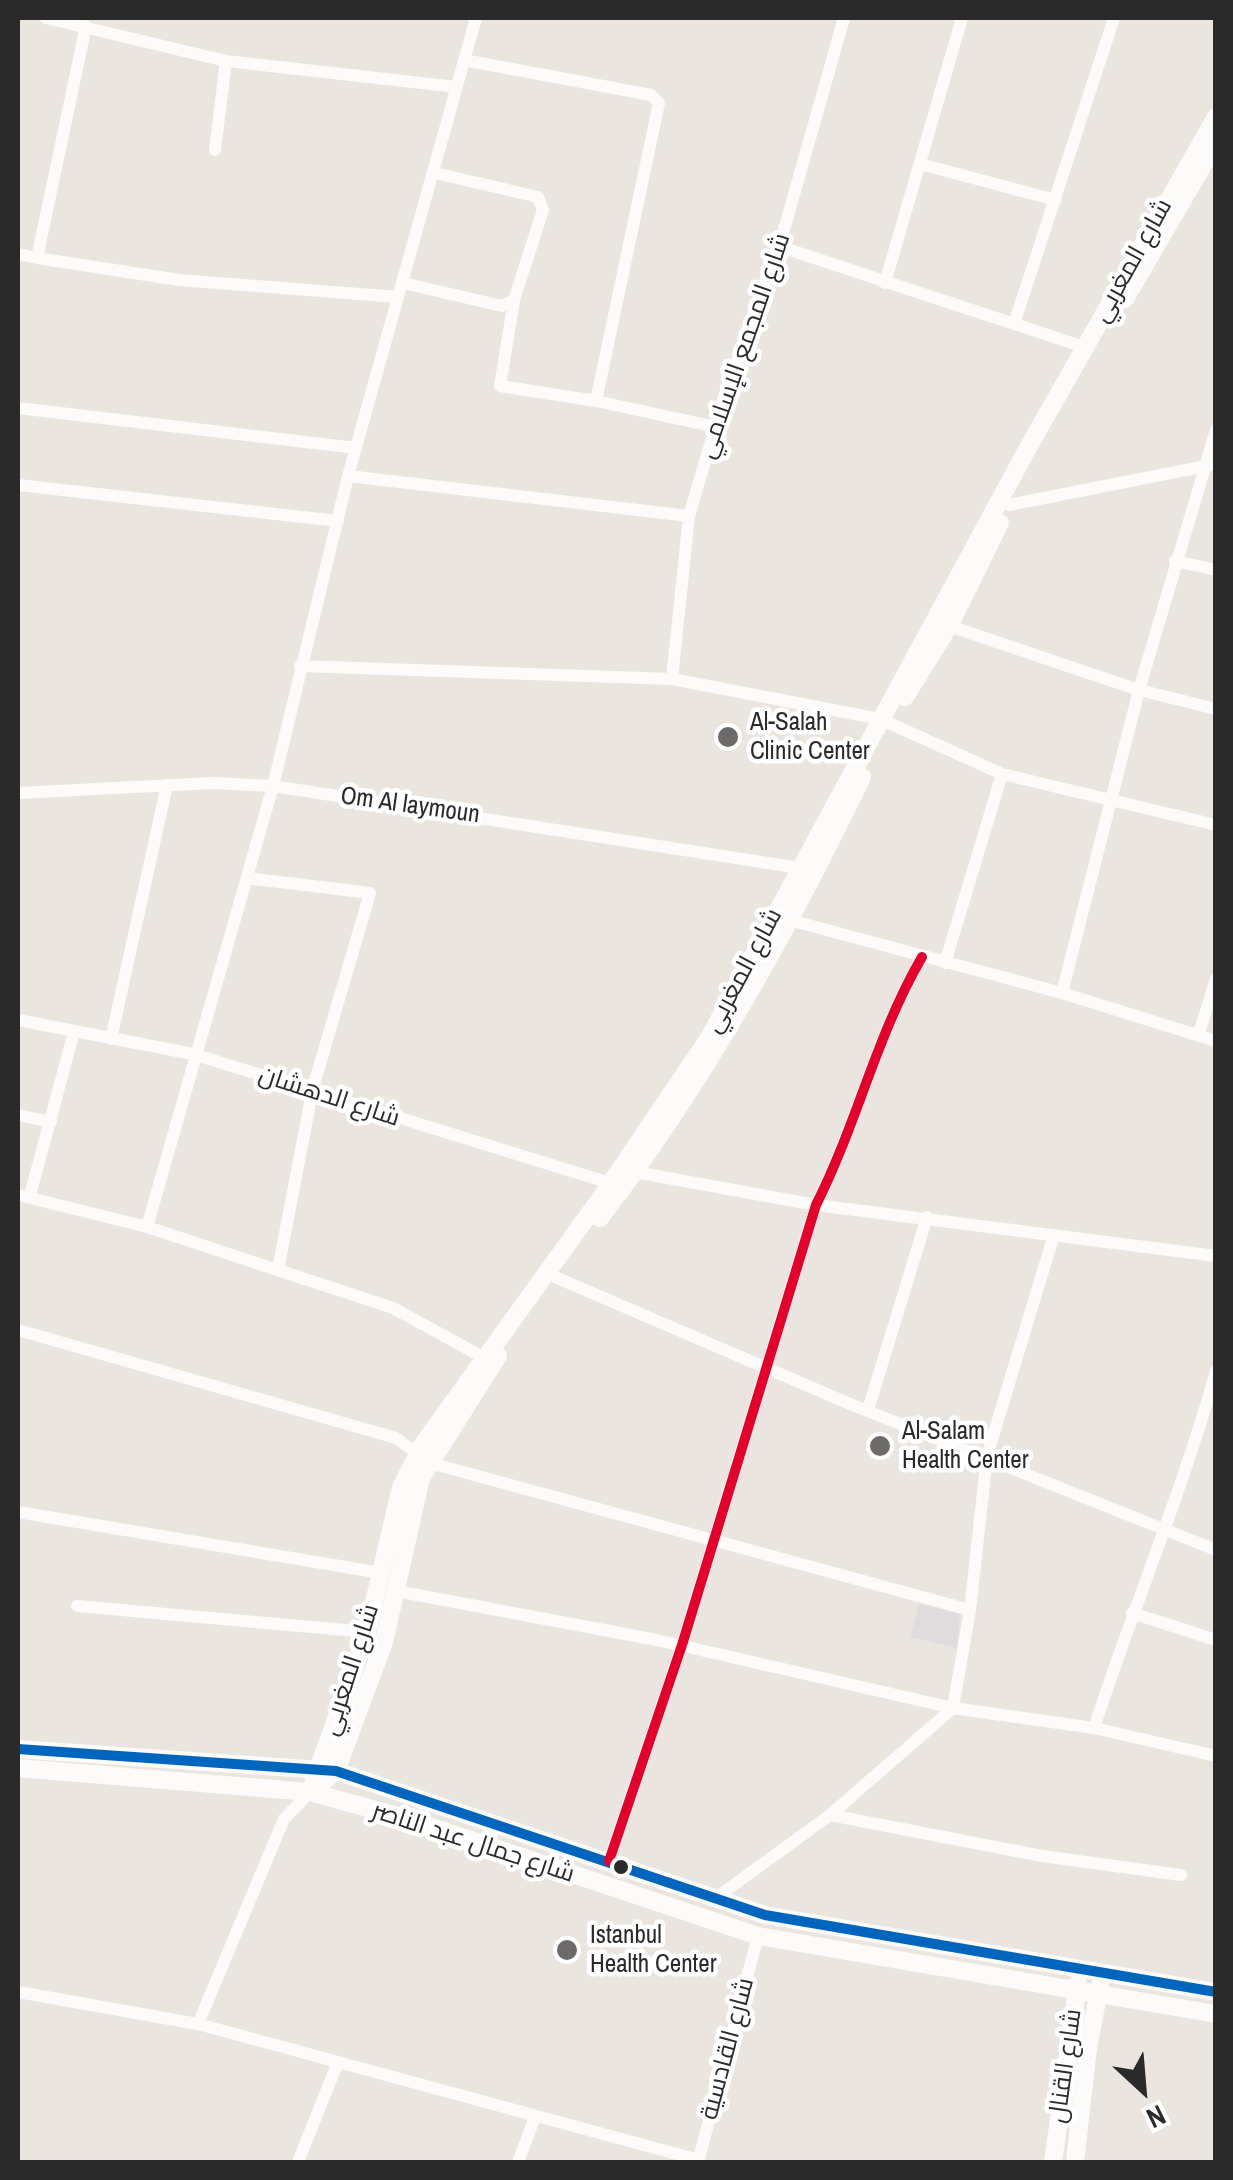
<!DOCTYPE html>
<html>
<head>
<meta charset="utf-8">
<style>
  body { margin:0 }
  #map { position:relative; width:1233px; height:2180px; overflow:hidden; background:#eae5df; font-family:"Archivo Narrow",sans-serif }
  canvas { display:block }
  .frame { position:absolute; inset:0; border:20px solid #2a2a2a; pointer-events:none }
  .north { position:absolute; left:1093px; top:2040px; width:100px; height:100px; -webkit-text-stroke:8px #fff; paint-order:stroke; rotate:154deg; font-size:28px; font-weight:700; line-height:40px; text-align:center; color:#2a2a2a }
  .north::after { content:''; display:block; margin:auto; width:35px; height:45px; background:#2a2a2a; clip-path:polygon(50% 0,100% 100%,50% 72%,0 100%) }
</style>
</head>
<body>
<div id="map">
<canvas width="1233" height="2180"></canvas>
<div class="frame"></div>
<div class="north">N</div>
</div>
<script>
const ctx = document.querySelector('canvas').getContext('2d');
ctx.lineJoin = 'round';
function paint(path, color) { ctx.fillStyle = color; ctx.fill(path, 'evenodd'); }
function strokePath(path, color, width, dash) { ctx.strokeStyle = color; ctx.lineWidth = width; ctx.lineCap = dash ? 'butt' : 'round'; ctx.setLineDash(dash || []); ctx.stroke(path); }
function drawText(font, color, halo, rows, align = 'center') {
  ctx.font = font + ' "Archivo Narrow",Cairo,sans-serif'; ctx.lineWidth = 9; ctx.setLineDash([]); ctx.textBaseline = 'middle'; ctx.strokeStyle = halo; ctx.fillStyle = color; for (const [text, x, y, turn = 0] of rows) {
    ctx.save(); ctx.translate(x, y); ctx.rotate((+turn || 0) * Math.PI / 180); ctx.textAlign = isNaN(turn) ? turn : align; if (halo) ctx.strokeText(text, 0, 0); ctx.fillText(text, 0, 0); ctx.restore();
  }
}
paint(new Path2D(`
  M919,1604L960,1614L957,1648L910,1637Z`), '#e0dcde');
strokePath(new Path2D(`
  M46,18L226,61L457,87
  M86,26L37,258L179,280L398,297
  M464,60L651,95L659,103L596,401L716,427
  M215,150L226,61
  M920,164L1056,200
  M778,246L1084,347
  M18,254L37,258
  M403,283L502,306L514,300L543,210L538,197L435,173
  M885,283L962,18
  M514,300L500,386L596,401
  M1015,321L1114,18
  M18,408L356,448
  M348,476L689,516
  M18,485L338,521
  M1009,505L1216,464
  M1175,561L1216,570
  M949,626L1139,690L1216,709
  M300,666L672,679L880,719L1002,774L1216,825
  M672,679L689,516L725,394L786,223L844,18
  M18,793L213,783L273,786L800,868
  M247,878L370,893L313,1088L278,1270
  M793,921L1062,993L1216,1041
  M945,963L1002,774
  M1062,993L1139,690L1216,430
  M18,1020L193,1054L610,1183L635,1172L816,1205L1216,1256
  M1198,1036L1216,979
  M111,1039L167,785
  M18,1115L51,1122
  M18,1195L147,1227L393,1308L483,1357
  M30,1195L74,1032
  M147,1227L273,786L348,476L476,18
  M555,1277L850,1404L1216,1550
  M18,1330L396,1438L430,1463L970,1610
  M868,1410L927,1217
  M18,1512L381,1573
  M396,1591L657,1640L953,1708L1094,1728L1216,1756
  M77,1606L367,1632
  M1132,1613L1216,1640
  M1094,1728C1133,1608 1182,1493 1216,1371
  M830,1815L1042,1856L1181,1875
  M609,1861L682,1645L816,1205C857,1124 876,1036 922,957
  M713,1900L830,1815L953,1708L970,1610L987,1456L1053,1238
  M18,1992L198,2024L699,2160
  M198,2024L284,1819L310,1792
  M298,2162L338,2062
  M518,2162L535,2117
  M698,2162L758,1936`), '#fcfbfa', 12);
strokePath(new Path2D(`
  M1125,299L1216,143
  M905,697L949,626L1000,523
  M600,1218C705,1081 787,932 862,777
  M18,1749L336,1771L765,1915L1216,1992
  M18,1768L310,1792L408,1819L758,1936L1216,2014
  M314,1789L336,1771L384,1642L421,1478L498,1356
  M310,1792L367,1632L401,1487L423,1444L600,1199L709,1038L1029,446L1216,117
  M1053,2162L1078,1984
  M1075,2162L1088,2048L1100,1985`), '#fcfbfa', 18);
strokePath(new Path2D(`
  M18,1749L336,1771L765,1915L1216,1992`), '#0065bd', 10);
strokePath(new Path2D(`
  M609,1861L682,1645L816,1205C857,1124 876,1036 922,957`), '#e4002b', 10);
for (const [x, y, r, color] of [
  [728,737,12,"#6d6b69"],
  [880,1446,12,"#6d6b69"],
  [621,1867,9,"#2a2a2a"],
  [567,1950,12,"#6d6b69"]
]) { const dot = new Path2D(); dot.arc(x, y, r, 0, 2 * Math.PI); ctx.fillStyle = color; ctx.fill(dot); strokePath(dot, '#fff', 4); }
drawText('25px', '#2a2a2a', '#fff', [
  ["شارع المغربي",1133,261,-61],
  ["شارع المجمع الإسلامي",745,346,-71],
  ["Om Al laymoun",410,806,8],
  ["شارع المغربي",744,971,-62],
  ["شارع الدهشان",329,1097,18],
  ["شارع المغربي",351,1670,-72],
  ["شارع جمال عبد الناصر",473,1843,18],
  ["شارع القادسية",728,2049,-75],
  ["شارع القنال",1066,2066,-82]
]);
drawText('25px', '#2a2a2a', '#fff', [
  ["Al-Salah",750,723],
  ["Clinic Center",750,752],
  ["Al-Salam",902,1432],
  ["Health Center",902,1461],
  ["Istanbul",590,1936],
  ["Health Center",590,1965]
], 'left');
</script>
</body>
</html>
